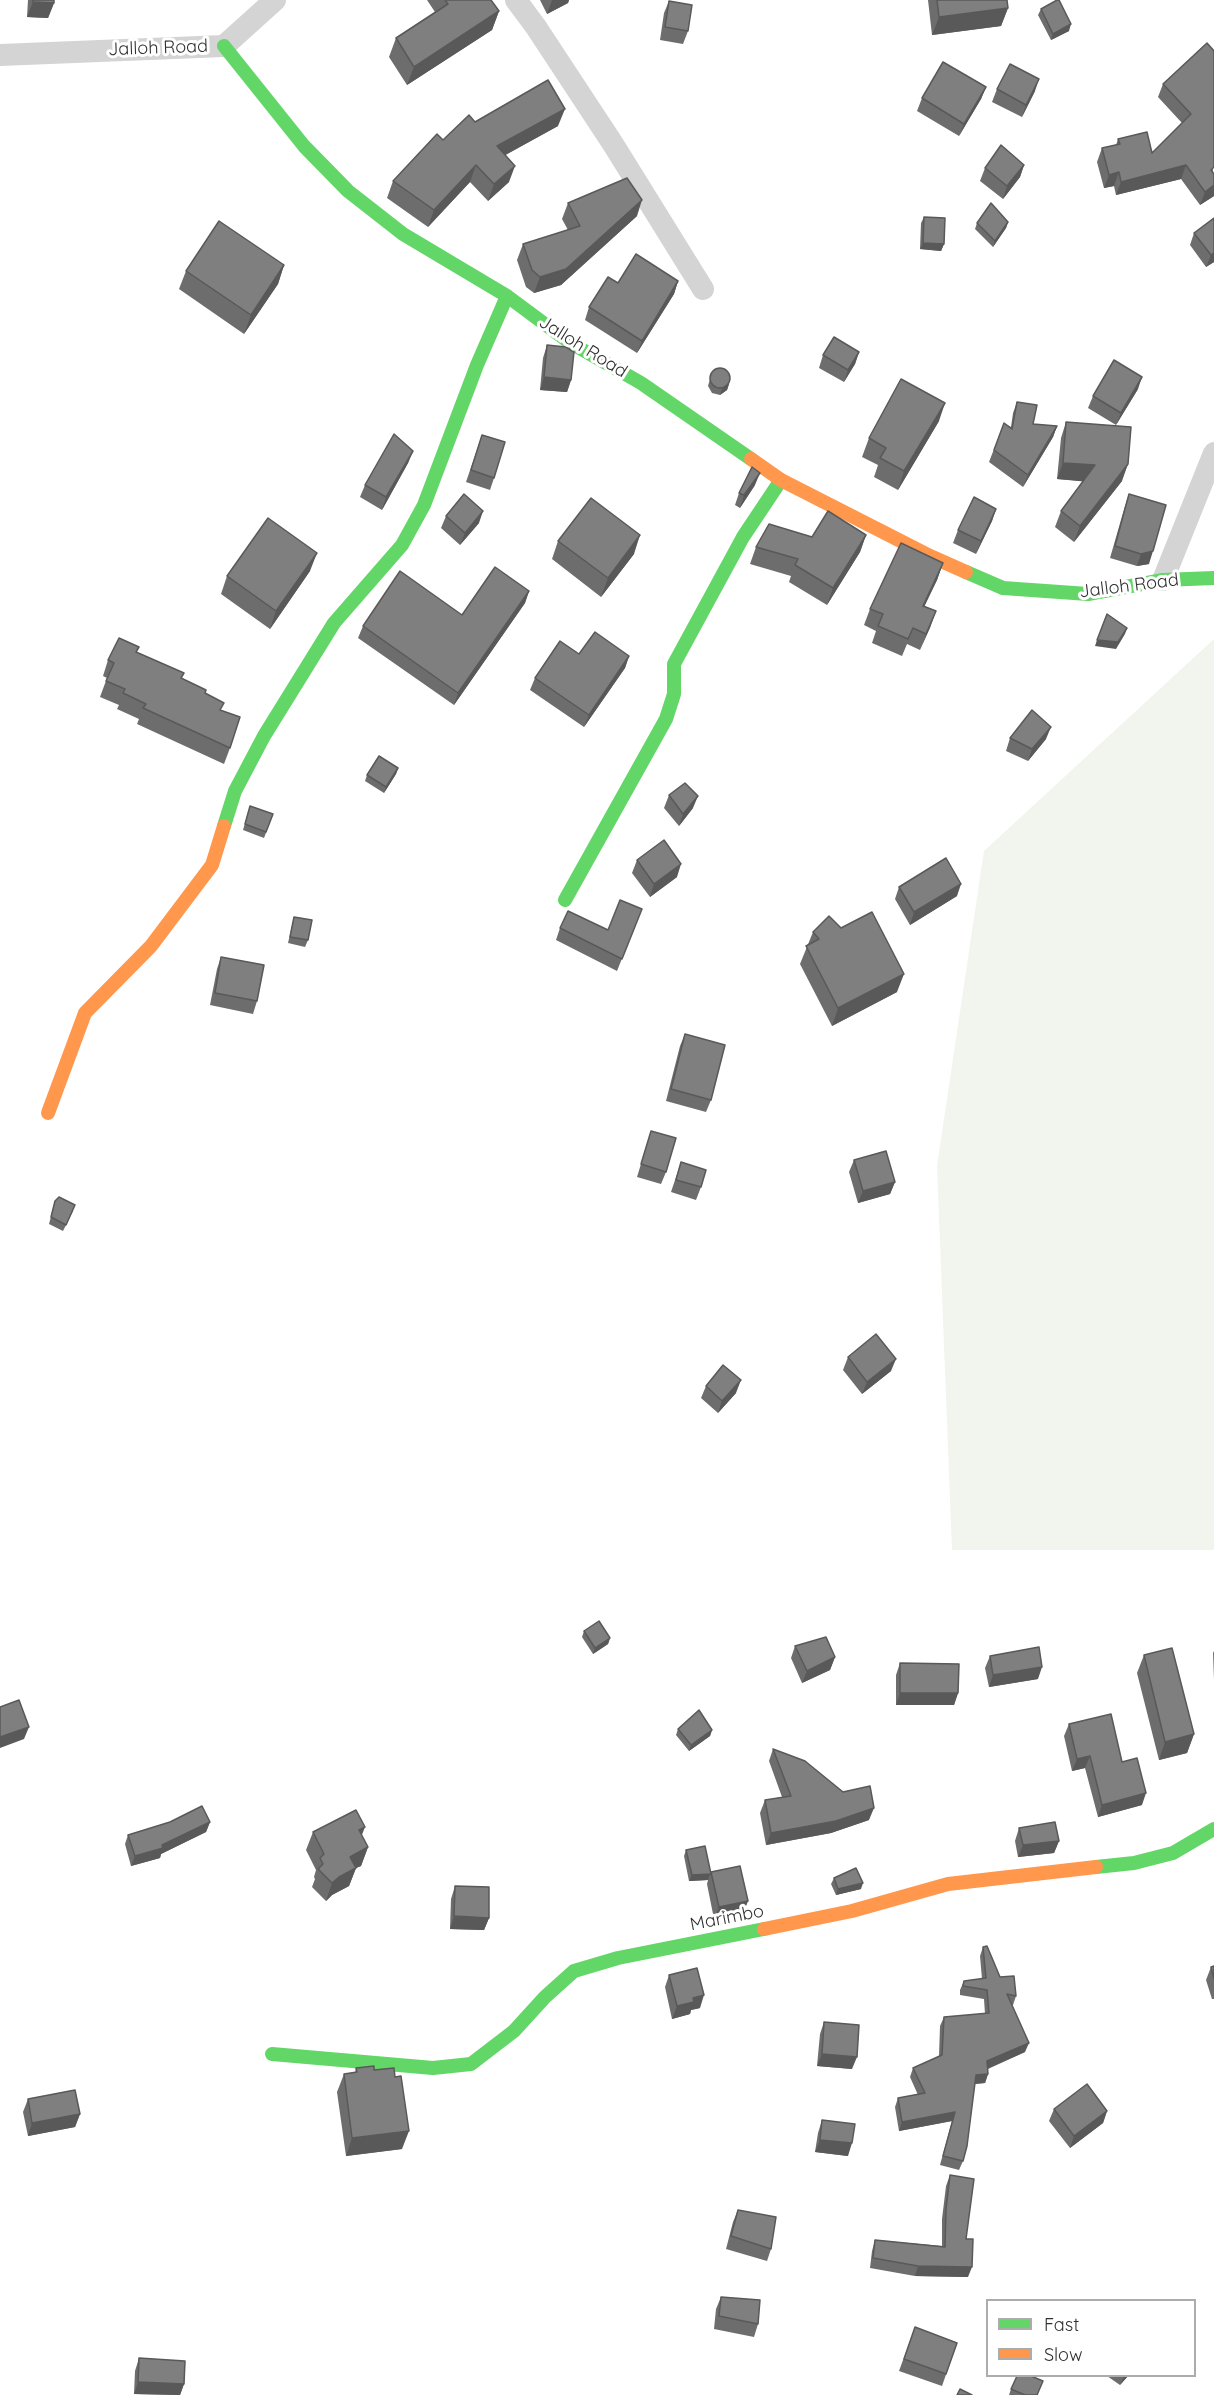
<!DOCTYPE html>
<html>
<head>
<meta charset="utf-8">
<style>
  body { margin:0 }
  #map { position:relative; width:1214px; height:2395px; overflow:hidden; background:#fff; font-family:Quicksand,sans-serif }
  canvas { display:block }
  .legend { position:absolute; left:986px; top:2299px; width:210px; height:78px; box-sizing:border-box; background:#fff; border:2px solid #acacac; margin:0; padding:8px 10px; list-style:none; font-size:18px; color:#303030 }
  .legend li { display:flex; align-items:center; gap:12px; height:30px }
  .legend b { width:30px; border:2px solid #acacac }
</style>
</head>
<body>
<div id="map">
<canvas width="1214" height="2395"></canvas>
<ul class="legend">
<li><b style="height:8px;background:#63d668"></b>Fast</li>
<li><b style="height:8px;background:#ff974d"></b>Slow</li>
</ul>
</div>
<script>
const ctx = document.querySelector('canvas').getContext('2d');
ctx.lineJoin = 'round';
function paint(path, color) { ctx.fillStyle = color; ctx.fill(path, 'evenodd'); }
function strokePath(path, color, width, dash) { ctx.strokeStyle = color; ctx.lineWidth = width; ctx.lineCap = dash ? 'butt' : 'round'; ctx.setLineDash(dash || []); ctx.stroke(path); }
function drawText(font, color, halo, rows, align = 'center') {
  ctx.font = font + ' Quicksand,sans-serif'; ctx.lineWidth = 6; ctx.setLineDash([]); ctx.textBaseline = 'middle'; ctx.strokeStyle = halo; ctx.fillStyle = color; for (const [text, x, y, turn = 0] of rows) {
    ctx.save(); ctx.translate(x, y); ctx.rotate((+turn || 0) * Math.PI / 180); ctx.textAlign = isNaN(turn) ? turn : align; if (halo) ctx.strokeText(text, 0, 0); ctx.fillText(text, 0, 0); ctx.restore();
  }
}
paint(new Path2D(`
  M1214,639V1550H952L937,1166L984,851Z`), '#f1f5ed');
strokePath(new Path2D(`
  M516,0L536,27L613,144L703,289
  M0,55L224,46L275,0
  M1163,580L1214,453`), '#d4d4d4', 22);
strokePath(new Path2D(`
  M224,46L304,146L348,191L403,234L507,296L569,342L641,383L751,459
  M966,572L1003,588L1088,594L1163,580L1214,578
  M224,826L235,791L264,736L334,623L402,545L424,505L477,365L507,296
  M565,900L666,719L674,694V664L743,537L781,480
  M1096,1867L1134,1863L1173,1853L1214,1829
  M272,2054L433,2068L471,2064L514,2031L545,1997L574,1971L618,1958L764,1929`), '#63d668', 14);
strokePath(new Path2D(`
  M751,459L781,480L930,556L966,572
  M48,1113L85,1013L151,946L212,865L224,826
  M764,1929L852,1911L948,1884L1096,1867`), '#ff974d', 14);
paint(new Path2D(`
  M28,0H54V3L48,18L27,17Z
  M427,0H491L499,11L492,30L407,85L389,57L396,38L435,12Z
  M540,0H569L568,3L547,14Z
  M928,0H1007L1008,8L1001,26L932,35Z
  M669,1L688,31L683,44L660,40L664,13Z
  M1041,9L1069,31L1051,40L1038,15Z
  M1207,43L1214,196L1200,205L1181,179L1116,195L1114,186L1104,188L1097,162L1102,148L1116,145L1118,139L1152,153L1182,123L1158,97L1163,84Z
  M986,87L981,99L959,136L917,111L922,98Z
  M997,89L1035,91L1022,117L992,102Z
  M475,122L558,126L505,155L509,182L488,201L470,182L428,227L387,198L393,181L443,140Z
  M1024,165L1020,177L1003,199L980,181L985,168Z
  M568,203L637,216L561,285L534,293L526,287L517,260L523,244L568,230L562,219Z
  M924,217L944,244L941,251L920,249L921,223Z
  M1214,218V262L1206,267L1190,245L1194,233Z
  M1008,222L1006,228L993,247L975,229L977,223Z
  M284,265L278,284L244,334L179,289L186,271Z
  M678,281L674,294L637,353L585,320L589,307L618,283Z
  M547,345L571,380L567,392L540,390L543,358Z
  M859,352L855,364L844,382L819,368L823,355Z
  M712,372L729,384L727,390L720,395L712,393L708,386Z
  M1138,389L1116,425L1088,408L1093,396Z
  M1017,402L1033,424L1057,426L1053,437L1023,487L989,462L1004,423L1011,427L1013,413Z
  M939,421L898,490L874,477L878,465L862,457L869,438Z
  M1066,422L1122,481L1074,542L1055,527L1061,511L1083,481L1057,479L1061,438Z
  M482,435L494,478L490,490L466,482Z
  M413,451L408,463L382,510L360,497L365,485Z
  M755,485L740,508L735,505L739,493Z
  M1129,494L1149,564L1137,566L1110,558L1125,506Z
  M996,509L992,521L976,554L953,543L958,530Z
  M446,516L479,523L460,545L441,528Z
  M866,535L860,552L827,605L789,582L791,576L750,564L756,547Z
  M558,541L634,554L601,597L552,559Z
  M943,563L937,580L924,606L936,611L920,650L907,644L902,656L872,643L876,631L864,625L870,609Z
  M310,571L270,629L221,594L227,576Z
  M529,591L525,603L454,705L358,638L363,626L462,615Z
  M137,652L205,693L221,711L230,748L224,764L137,724L139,719L117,709L119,705L100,697L107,678L103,676L108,660Z
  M579,654L629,656L625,668L584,727L530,690L535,678Z
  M1010,738L1046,739L1028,761L1006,751Z
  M398,768L396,774L384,793L365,781L367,775Z
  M669,795L693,808L679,826L664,808Z
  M250,806L273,814L264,838L243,830Z
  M637,860L677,877L650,897L632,873Z
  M899,887L957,896L910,925L895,899Z
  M294,917L308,940L305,947L288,943Z
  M637,921L617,971L556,940L560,928L608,930Z
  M813,932L897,992L832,1026L800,964Z
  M221,957L257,1001L253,1014L210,1005L217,969Z
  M685,1034L711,1100L706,1112L666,1101L680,1046Z
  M651,1131L666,1172L661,1184L637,1177Z
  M854,1160L895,1182L890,1194L858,1203L849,1172Z
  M681,1162L701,1187L696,1200L671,1192Z
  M55,1201L73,1211L63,1231L49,1224Z
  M848,1357L891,1371L862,1394L843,1370Z
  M706,1386L736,1393L718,1413L701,1398Z
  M584,1631L610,1638L608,1644L593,1654L582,1637Z
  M795,1646L835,1657L830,1670L802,1683L791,1658Z
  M1214,1651V1680L1213,1653Z
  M1144,1655L1194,1734L1187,1753L1159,1760L1137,1673Z
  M990,1656L1038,1679L989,1687L985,1668Z
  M900,1663L958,1693L954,1705H896V1675Z
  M1069,1724L1122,1762L1142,1805L1098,1817L1085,1768L1072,1771L1064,1736Z
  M678,1729L712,1730L710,1736L689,1751L676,1735Z
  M773,1749L869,1820L831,1833L766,1845L760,1813L765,1800L782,1797L769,1761Z
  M210,1822L206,1832L161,1854L160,1858L131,1866L125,1844L128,1835Z
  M1019,1828L1059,1841L1054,1853L1018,1857L1015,1841Z
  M313,1832L362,1836L368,1847L361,1866L356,1868L349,1886L332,1895L326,1901L312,1887L315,1879L314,1877L316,1870L306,1850Z
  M686,1850L711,1873L748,1901L743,1913L714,1919L707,1884L708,1880L689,1881L684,1856Z
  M834,1878L861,1889L836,1895L831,1884Z
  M455,1886L489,1918L484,1930L450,1929L451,1899Z
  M983,1947L1000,1977L1016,1996L1013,2005H1012L1025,2052L988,2069V2074L985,2083L975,2084L963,2161L959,2170L940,2165L952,2121L899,2131L895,2107L898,2098L918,2095L910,2077L913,2068L939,2056L940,2026L944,2017L985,2014L984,1999L960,1995V1990L964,1981L982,1979L980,1956Z
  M1214,1966V1999H1212L1206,1980L1211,1967Z
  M669,1975L700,2008L691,2010L690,2014L672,2019L665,1987Z
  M824,2022L852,2069L817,2066L820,2034Z
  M356,2068L374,2070L402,2149L346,2156L337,2092L344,2074L355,2073Z
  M28,2099L80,2114L75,2127L28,2136L23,2112Z
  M1054,2109L1107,2111L1103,2123L1070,2148L1049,2121Z
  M822,2120L848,2156L815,2152L818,2133Z
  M950,2175L966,2239L968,2277L915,2276L870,2268L872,2251L875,2240L942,2246V2219L946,2186Z
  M738,2210L771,2249L767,2261L726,2249L733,2222Z
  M721,2297L758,2324L754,2337L714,2329L716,2309Z
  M915,2327L957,2343L942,2386L899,2371Z
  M139,2358L184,2384L180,2395L134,2394L135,2371Z
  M1107,2376H1128L1120,2385Z
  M1043,2381L1037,2395H1009L1011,2389Z`), '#6d6d6d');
paint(new Path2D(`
  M552,0H569L568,3L547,14Z
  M33,2L54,3L48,18L27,17Z
  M1008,8L1001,26L932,35L939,17Z
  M499,11L492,30L407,85L414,67Z
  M1071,24L1069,31L1051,40L1053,34Z
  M1039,79L1035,91L1022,117L1026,105Z
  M986,87L981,99L959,136L964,124Z
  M565,109L558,126L491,163L497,146Z
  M476,165L470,182L428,227L434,210Z
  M1024,165L1020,177L1003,199L1007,186Z
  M1186,165L1181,179L1116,195L1121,182Z
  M515,166L509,182L488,201L494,184Z
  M1119,172L1114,186L1104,188L1109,175Z
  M1214,185V196L1200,205L1205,192Z
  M642,200L637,216L561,285L534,293L540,277Z
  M1008,222L1006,228L993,247L995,241Z
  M923,243L944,244L941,251L920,249Z
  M1214,253V262L1206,267L1211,255Z
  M284,265L278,284L244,334L251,315Z
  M678,281L674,294L637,353L642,341Z
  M859,352L855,364L844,382L848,370Z
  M544,377L571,380L567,392L540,390Z
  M1142,377L1138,389L1116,425L1121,413Z
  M729,384L727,390L720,395L722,389Z
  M945,403L939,421L898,490L904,471Z
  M1057,426L1053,437L1023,487L1028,475Z
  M413,451L408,463L382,510L386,497Z
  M1063,463L1095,465L1089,482L1057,479Z
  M1128,464L1122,481L1074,542L1080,526Z
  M760,473L755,485L740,508L744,495Z
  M996,509L992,521L976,554L981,541Z
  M483,511L479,523L460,545L465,533Z
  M640,535L634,554L601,597L608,578Z
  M866,535L860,552L827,605L833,588Z
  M1153,551L1149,564L1137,566L1141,554Z
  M317,553L310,571L270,629L276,611Z
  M943,563L937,580L917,622L923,606Z
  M529,591L525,603L454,705L458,693Z
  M936,611L930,628L920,650L926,634Z
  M1127,628L1125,634L1116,649L1095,646L1097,640Z
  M629,656L625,668L584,727L589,715Z
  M1051,727L1046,739L1028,761L1032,749Z
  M398,768L396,774L384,793L386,787Z
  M698,796L693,808L679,826L683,814Z
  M681,864L677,877L650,897L654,884Z
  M961,884L957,896L910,925L914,912Z
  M904,974L897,992L832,1026L838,1008Z
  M895,1182L890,1194L858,1203L863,1191Z
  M896,1359L891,1371L862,1394L867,1382Z
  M741,1380L736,1393L718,1413L722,1401Z
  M610,1638L608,1644L593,1654L595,1648Z
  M835,1657L830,1670L802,1683L807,1671Z
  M1042,1667L1038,1679L989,1687L993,1675Z
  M900,1693H958L954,1705H896Z
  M29,1727L24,1739L0,1748V1737Z
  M712,1730L710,1736L689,1751L691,1745Z
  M1194,1734L1187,1753L1159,1760L1165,1742Z
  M1090,1756L1085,1768L1072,1771L1077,1759Z
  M1146,1793L1142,1805L1098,1817L1102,1805Z
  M874,1808L869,1820L831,1833L766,1845L771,1833Z
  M210,1822L206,1832L161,1854L160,1858L131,1866L135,1856L162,1845Z
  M365,1827L358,1845L359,1830Z
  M1059,1841L1054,1853L1018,1857L1023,1845Z
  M368,1847L361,1866L356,1868L349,1886L332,1895L326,1901L332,1883L350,1857Z
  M710,1874L708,1880L689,1881L692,1875Z
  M863,1883L861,1889L836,1895L838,1889Z
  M748,1901L743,1913L714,1919L719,1907Z
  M454,1916L489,1918L484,1930L450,1929Z
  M704,1995L700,2008L691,2010L690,2014L672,2019L677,2006L693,1998Z
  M1029,2043L1025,2052L984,2070L987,2061Z
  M822,2054L857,2057L852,2069L817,2066Z
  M988,2074L985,2083L973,2084L976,2075Z
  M1107,2111L1103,2123L1070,2148L1074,2136Z
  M955,2112L952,2121L899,2131L902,2122Z
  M80,2114L75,2127L28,2136L32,2123Z
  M409,2131L402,2149L346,2156L352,2138Z
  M820,2140L852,2143L848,2156L815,2152Z
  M918,2266L972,2267L968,2277L915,2276Z
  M1124,2376H1128L1120,2385Z
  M138,2382L184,2384L180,2395L134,2394Z`), '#595959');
const building = new Path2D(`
  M33,0H54V3L33,2Z
  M445,0H491L499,11L414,67L396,38L448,4Z
  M937,0H1007L1008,8L939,17Z
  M1057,0H1059L1071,24L1053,34L1041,9Z
  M669,1L692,5L688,31L665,27Z
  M1207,43L1214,51V167L1211,170L1214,174V185L1205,192L1186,165L1121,182L1119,172L1109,175L1102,148L1120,144L1118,139L1147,132L1152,153L1191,114L1163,84Z
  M943,62L986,87L964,124L922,98Z
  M1010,64L1039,79L1026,105L997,89Z
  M548,80L565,109L497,146L515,166L494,184L476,165L434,210L393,181L437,134L443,140L469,115L475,122Z
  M1001,145L1024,165L1007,186L985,168Z
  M627,178L642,200L566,269L540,277L532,270L523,244L580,226L568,203Z
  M991,203L1008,222L995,241L977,223Z
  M924,217L945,218L944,244L923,243Z
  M1214,218V253L1211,255L1194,233Z
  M219,221L284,265L251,315L186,271Z
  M636,254L678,281L642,341L589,307L608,277L618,283Z
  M834,337L859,352L848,370L823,355Z
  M547,345L566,347L574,352L571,380L544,377Z
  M1114,360L1142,377L1121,413L1093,396Z
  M710 378a10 10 0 1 1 20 0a10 10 0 1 1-20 0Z
  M901,379L945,403L904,471L880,458L886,448L869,438Z
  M1017,402L1037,405L1033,424L1057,426L1028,475L994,450L1004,423L1012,429Z
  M1066,422L1131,427L1128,464L1080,526L1061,511L1095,465L1063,463Z
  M394,434L413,451L386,497L365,485Z
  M482,435L505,442L494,478L471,470Z
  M752,467L760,473L744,495L739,493Z
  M464,494L483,511L465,533L446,516Z
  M1129,494L1166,505L1153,551L1141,554L1115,546Z
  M974,497L996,509L981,541L958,530Z
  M591,498L640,535L608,578L558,541Z
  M828,511L866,535L833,588L795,565L798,559L756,547L769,524L812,537Z
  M268,518L317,553L276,611L227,576Z
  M901,543L943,563L923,606L936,611L926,634L913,628L908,639L878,626L883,614L870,609Z
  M495,567L529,591L458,693L363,626L400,571L462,615Z
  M1107,614L1127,628L1118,642L1097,640Z
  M595,632L629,656L589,715L535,678L560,641L579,654Z
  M119,638L139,647L136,652L184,673L181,678L206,690L205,693L224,703L220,710L240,717L230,748L143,708L146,704L123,693L125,689L106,681L114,663L108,660Z
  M1032,710L1051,727L1032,749L1010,738Z
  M379,756L398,768L386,787L367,775Z
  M685,783L698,796L683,814L669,795Z
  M250,806L273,814L266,832L245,824Z
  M664,840L681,864L654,884L637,860Z
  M946,858L961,884L914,912L899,887Z
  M620,900L642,909L622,959L560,928L568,911L608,930Z
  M872,912L904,974L838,1008L806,946L819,939L813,932L829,916L841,928Z
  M294,917L312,920L308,940L290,937Z
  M221,957L264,965L257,1001L215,993Z
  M685,1034L725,1045L711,1100L671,1089Z
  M651,1131L676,1138L666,1172L641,1164Z
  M886,1151L895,1182L863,1191L854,1160Z
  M681,1162L706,1170L701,1187L676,1180Z
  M59,1197L75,1205L66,1225L51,1217L55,1201Z
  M876,1334L896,1359L867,1382L848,1357Z
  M723,1365L741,1380L722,1401L706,1386Z
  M599,1621L610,1638L595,1648L584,1631Z
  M826,1637L835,1657L807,1671L795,1646Z
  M1039,1647L1042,1667L993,1675L990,1656Z
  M1172,1648L1194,1734L1165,1742L1144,1655Z
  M900,1663L959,1664L958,1693H900Z
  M19,1700L29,1727L0,1737V1707Z
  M699,1710L712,1730L691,1745L678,1729Z
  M1111,1714L1122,1762L1137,1758L1146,1793L1102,1805L1090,1756L1077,1759L1069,1724Z
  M773,1749L805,1761L843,1792L870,1786L874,1808L836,1821L771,1833L765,1800L791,1796Z
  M202,1806L210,1822L162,1845L163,1848L135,1856L128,1835L170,1822Z
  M356,1810L365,1827L359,1830L368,1847L350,1857L356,1868L339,1877L332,1883L318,1869L323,1864L320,1858L324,1854L313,1832Z
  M1055,1822L1059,1841L1023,1845L1019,1828Z
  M705,1846L711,1874L692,1875L686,1850Z
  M740,1866L748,1901L719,1907L711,1872Z
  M856,1868L863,1883L838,1889L834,1878Z
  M455,1886L489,1887V1918L454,1916Z
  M987,1946L1000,1977L1014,1976L1016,1996L1007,1994L1029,2043L987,2061L988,2074L976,2075L967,2146L963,2161L943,2156L955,2112L902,2122L898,2098L925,2093L913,2068L942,2055L944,2017L989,2013L987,1990L963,1986L964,1981L986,1978L983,1947Z
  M1214,1966V1979L1211,1967Z
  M697,1968L704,1995L693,1998L694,2002L677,2006L669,1975Z
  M824,2022L859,2025L857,2057L822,2054Z
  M374,2066V2070L394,2068L395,2077L401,2076L409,2131L352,2138L344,2074L357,2072L356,2068Z
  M1087,2084L1107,2111L1074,2136L1054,2109Z
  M75,2090L80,2114L32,2123L28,2099Z
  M822,2120L855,2124L852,2143L820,2140Z
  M950,2175L974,2179L966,2239H973L972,2267L918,2266L873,2258L875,2240L945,2247L946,2209Z
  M738,2210L776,2217L771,2249L731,2236Z
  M721,2297L760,2300L758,2324L719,2316Z
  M915,2327L957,2343L946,2374L904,2359Z
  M139,2358L185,2361L184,2384L138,2382Z
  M1017,2376H1031L1043,2381L1037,2395H1025L1011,2389Z
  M960,2389L972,2395H957Z`);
paint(building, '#7f7f7f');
strokePath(building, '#595959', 1.5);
drawText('18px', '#303030', '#fff', [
  ["Jalloh Road",158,48,-2],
  ["Jalloh Road",583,347,32],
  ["Jalloh Road",1129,586,-7],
  ["Marimbo",727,1918,-11]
]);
</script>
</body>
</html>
